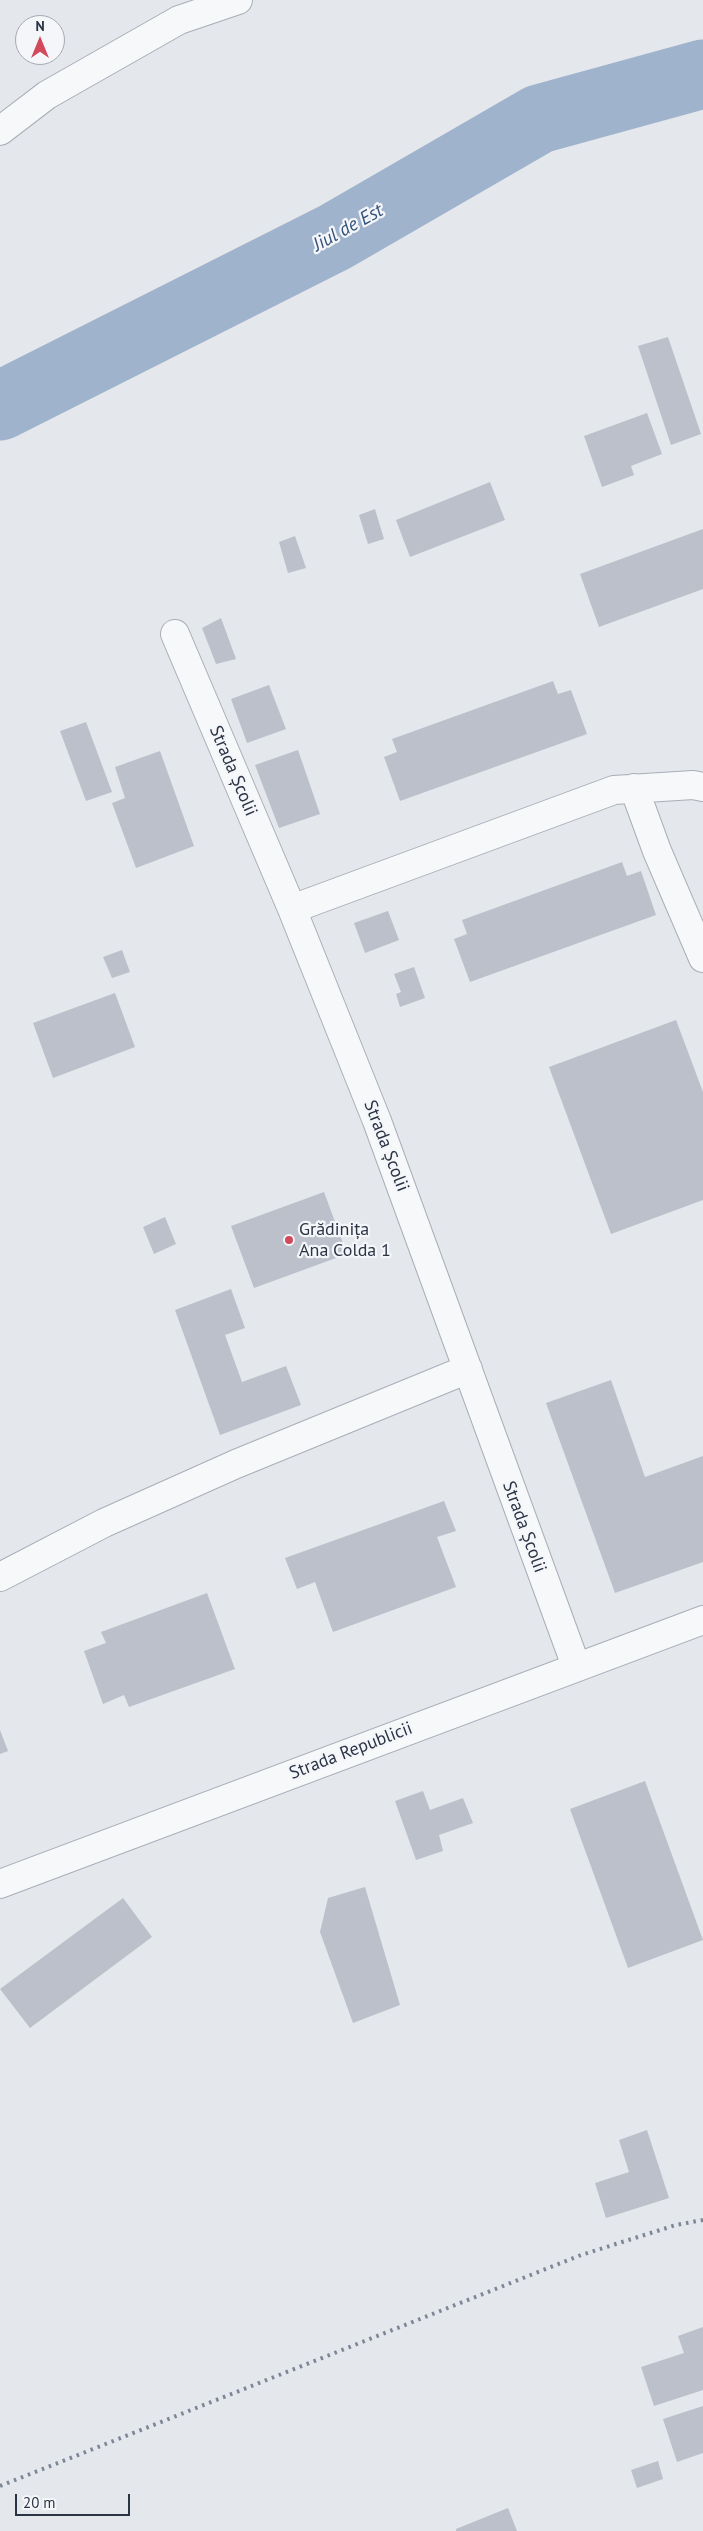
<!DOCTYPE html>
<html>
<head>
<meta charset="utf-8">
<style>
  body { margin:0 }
  #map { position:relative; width:703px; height:2531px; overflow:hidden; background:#e4e7ec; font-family:"PT Sans",sans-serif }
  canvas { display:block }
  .north { position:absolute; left:15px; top:15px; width:50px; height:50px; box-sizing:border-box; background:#f4f6f9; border:1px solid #a4a8b1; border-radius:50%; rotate:0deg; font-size:14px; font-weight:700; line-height:20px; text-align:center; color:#2b3445 }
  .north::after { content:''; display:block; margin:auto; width:18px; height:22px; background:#d1495b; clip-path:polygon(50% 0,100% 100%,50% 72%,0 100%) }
  .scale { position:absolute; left:15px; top:2494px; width:115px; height:22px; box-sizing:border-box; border:2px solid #2b3445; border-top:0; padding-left:6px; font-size:15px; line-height:18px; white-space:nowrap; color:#2b3445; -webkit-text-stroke:4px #f4f6f9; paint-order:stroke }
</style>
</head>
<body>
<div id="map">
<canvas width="703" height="2531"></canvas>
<div class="north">N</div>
<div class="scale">20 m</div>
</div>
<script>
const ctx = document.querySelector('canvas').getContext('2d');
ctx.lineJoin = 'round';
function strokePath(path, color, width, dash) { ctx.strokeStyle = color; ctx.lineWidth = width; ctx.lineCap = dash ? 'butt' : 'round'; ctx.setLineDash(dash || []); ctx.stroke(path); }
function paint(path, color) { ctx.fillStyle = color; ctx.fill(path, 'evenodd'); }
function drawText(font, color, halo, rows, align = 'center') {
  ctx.font = font + ' "PT Sans",sans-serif'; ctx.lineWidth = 4.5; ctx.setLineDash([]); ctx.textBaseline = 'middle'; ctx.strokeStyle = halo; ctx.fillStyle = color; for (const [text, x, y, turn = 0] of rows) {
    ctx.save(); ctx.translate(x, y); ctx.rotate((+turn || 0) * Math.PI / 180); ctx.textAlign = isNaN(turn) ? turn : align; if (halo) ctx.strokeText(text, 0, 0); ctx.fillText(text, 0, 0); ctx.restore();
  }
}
strokePath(new Path2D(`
  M0,406L335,237L539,119L703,74`), '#9fb4cc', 69);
paint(new Path2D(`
  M668,337L701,434L671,445L638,346Z
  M647,413L662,454L631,466L634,475L602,487L584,436Z
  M490,482L505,520L410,557L396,520Z
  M375,509L384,539L368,544L359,515Z
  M703,529V589L599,627L580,574Z
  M295,536L306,568L288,573L279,542Z
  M221,618L236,659L216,664L202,628Z
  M553,681L558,694L571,690L587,734L400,801L384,757L397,752L392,739Z
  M269,685L286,729L247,743L231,699Z
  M86,722L112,792L86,801L60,731Z
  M298,750L320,814L279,828L255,765Z
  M160,751L194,846L136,868L112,803L125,798L115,767Z
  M622,862L627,876L641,871L656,915L470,982L454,939L467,934L462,920Z
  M388,911L399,940L365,953L354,923Z
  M122,950L130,972L112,978L103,957Z
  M414,967L425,998L400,1007L396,994L401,992L394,974Z
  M115,993L135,1047L53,1078L33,1023Z
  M676,1020L703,1092V1200L611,1234L549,1067Z
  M324,1192L347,1254L254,1288L231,1226Z
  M165,1217L176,1244L154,1254L143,1227Z
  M231,1289L245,1328L225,1335L242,1382L286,1366L301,1405L220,1435L175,1310Z
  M611,1380L645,1477L703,1456V1562L615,1593L546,1403Z
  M444,1501L456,1531L437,1537L456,1587L333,1632L315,1582L297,1589L285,1558Z
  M207,1593L235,1669L129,1707L124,1695L103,1704L84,1651L106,1643L101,1632Z
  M0,1730L8,1751L0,1754Z
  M645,1781L703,1940L628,1968L570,1809Z
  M423,1791L430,1810L463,1798L473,1823L439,1835L443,1851L416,1860L395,1801Z
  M365,1887L400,2005L353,2023L320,1932L328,1898Z
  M123,1898L152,1937L30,2028L0,1989Z
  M647,2130L669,2198L606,2218L595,2183L629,2172L619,2140Z
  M703,2327V2390L654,2406L641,2367L684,2353L678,2336Z
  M703,2406V2453L677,2462L663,2419Z
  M658,2461L663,2479L637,2488L631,2470Z
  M508,2508L517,2531H456V2529Z`), '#bbc0ca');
const minor = new Path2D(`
  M0,131L47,95L179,20L238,0
  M175,634L292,909L377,1121L576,1666
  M634,788L657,851L703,958
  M292,909L614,790L693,785L703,787
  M0,1577L104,1523L236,1464L468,1369
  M0,1884L703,1620`);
strokePath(minor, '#a9aeb7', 30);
strokePath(minor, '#f7f8fa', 28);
strokePath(new Path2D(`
  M0,2486L581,2255L676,2225L703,2220`), '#7d8696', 4, [2.5, 5]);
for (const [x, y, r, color] of [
  [289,1240,5,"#d1495b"]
]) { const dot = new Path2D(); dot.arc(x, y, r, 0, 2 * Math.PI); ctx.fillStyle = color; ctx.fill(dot); strokePath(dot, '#f4f6f9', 2); }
drawText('18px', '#2b3445', '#f4f6f9', [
  ["Strada Școlii",233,771,67],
  ["Strada Școlii",386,1146,69],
  ["Strada Școlii",524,1527,70],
  ["Strada Republicii",351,1751,-21]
]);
drawText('18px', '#2b3445', '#f4f6f9', [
  ["Grădinița",299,1230],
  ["Ana Colda 1",299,1251]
], 'left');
drawText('italic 19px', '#34527a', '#f4f6f9', [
  ["Jiul de Est",348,228,-29]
]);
</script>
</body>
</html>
